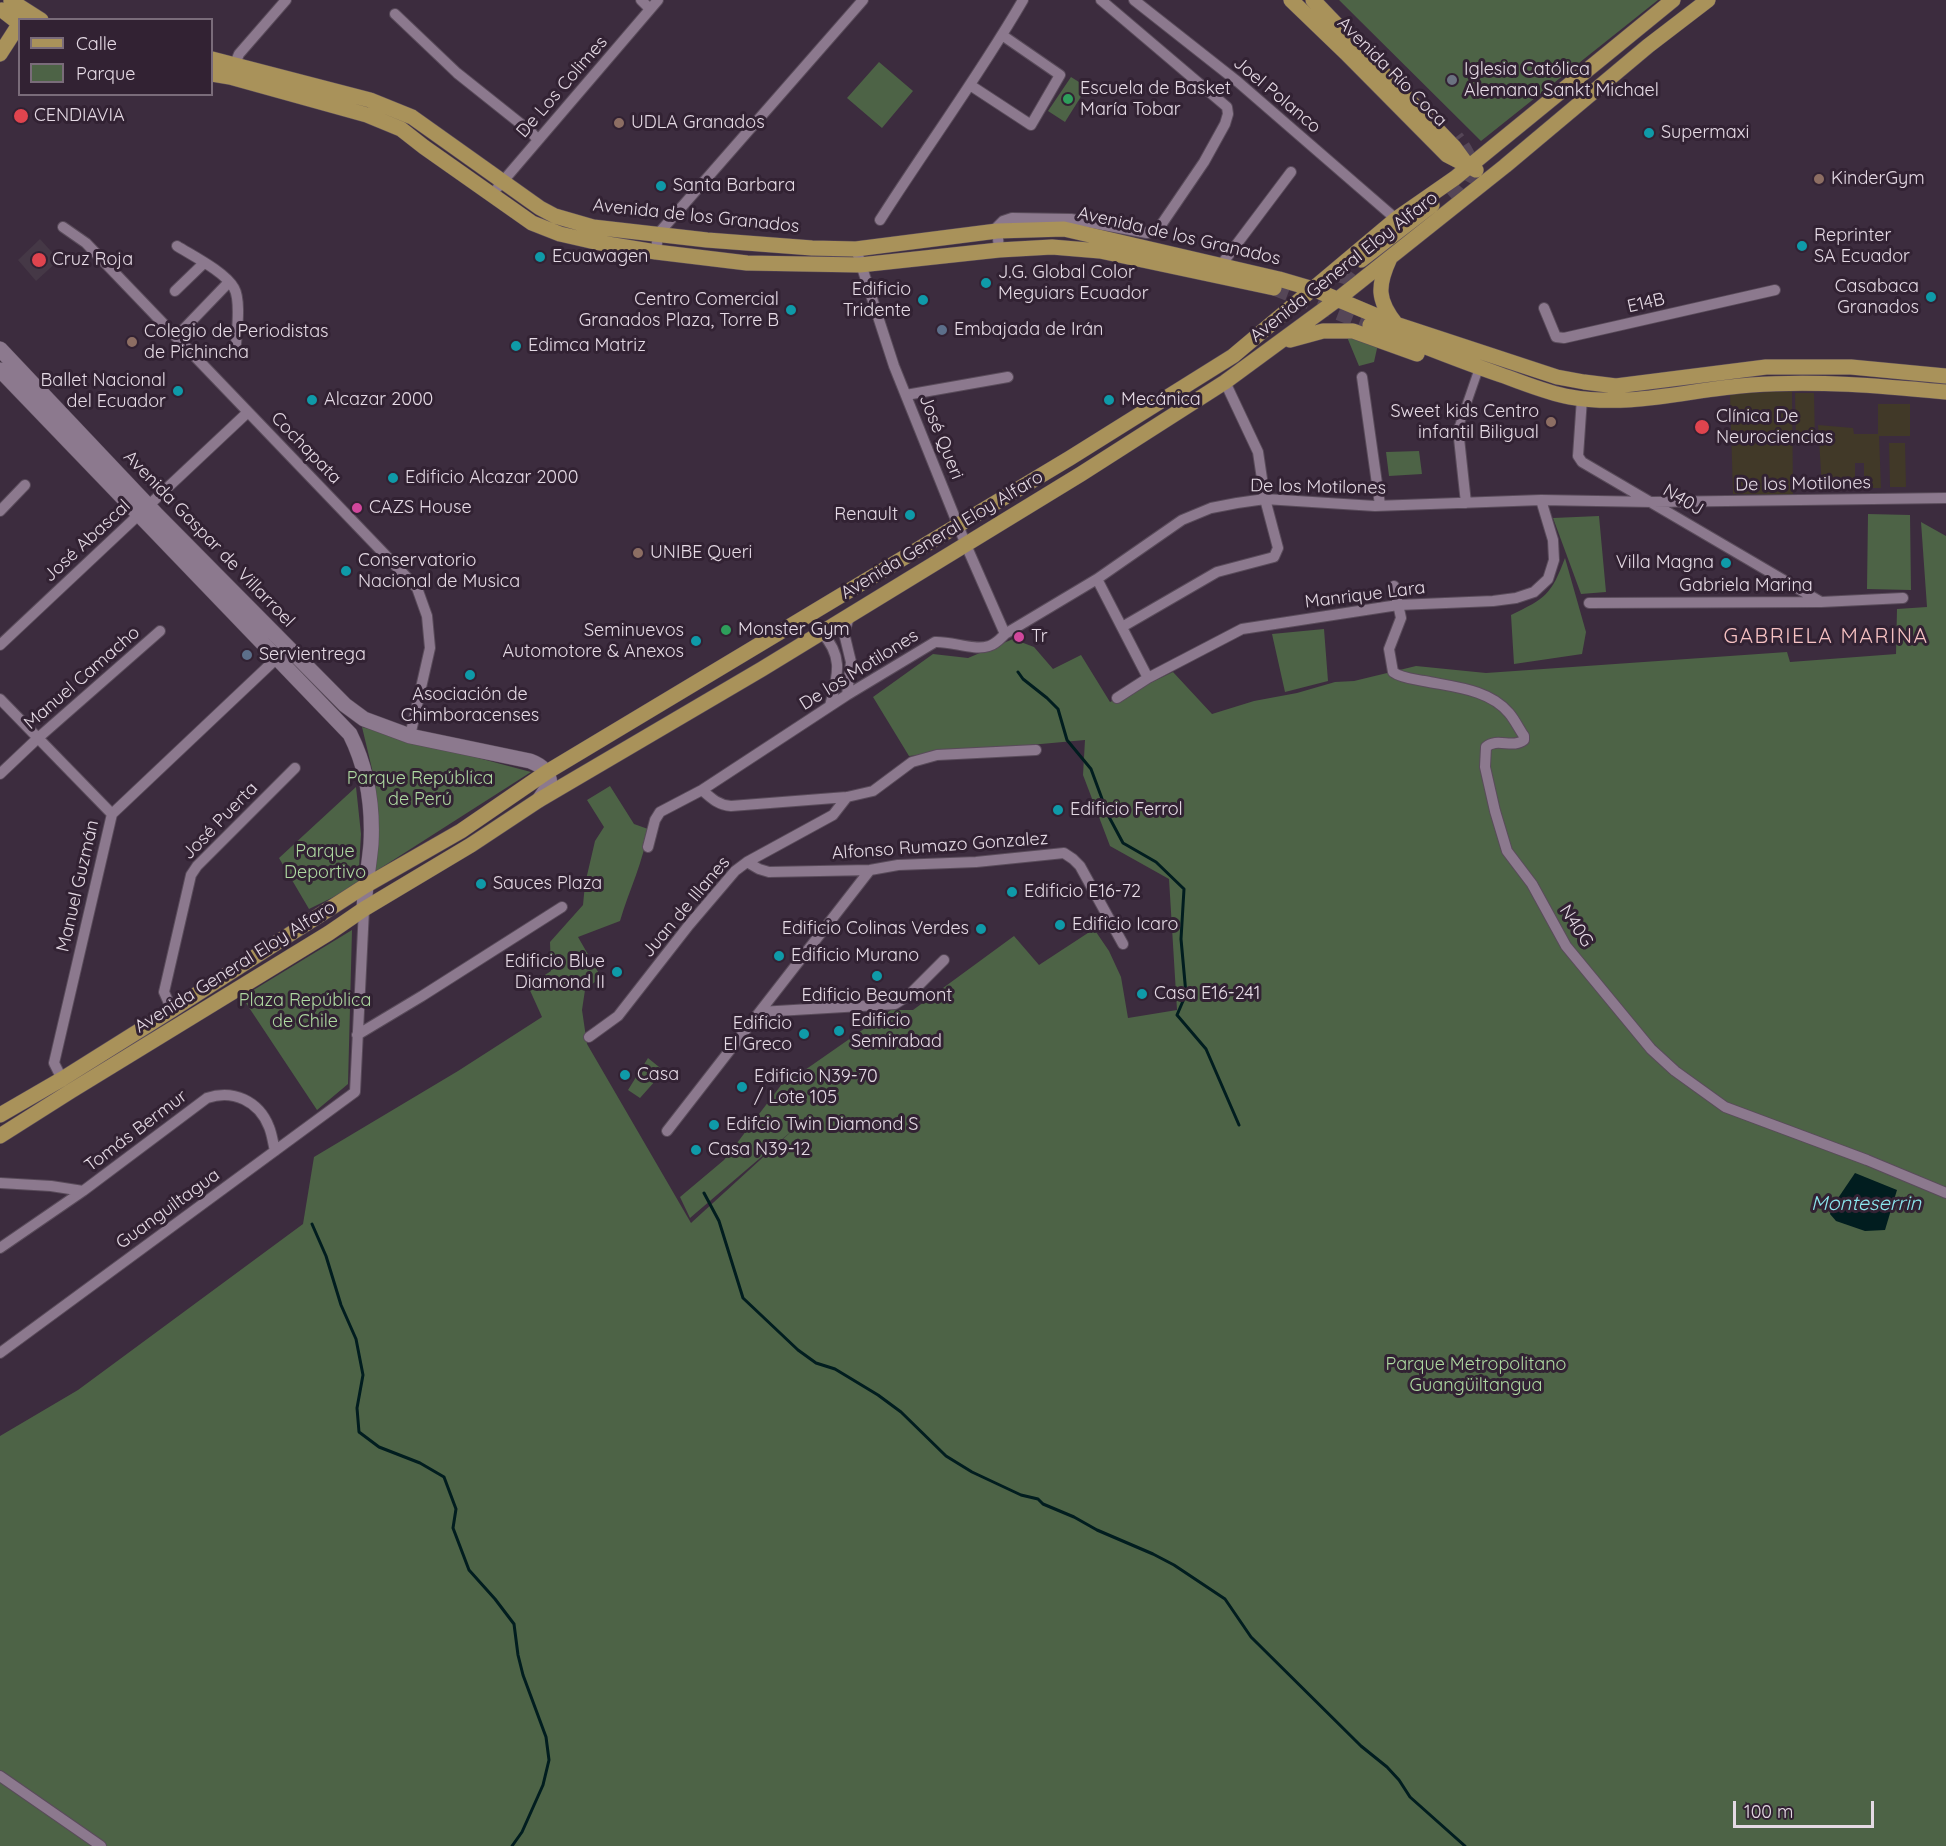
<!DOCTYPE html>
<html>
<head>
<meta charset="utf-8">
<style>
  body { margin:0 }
  #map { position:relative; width:1946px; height:1846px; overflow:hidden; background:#3c2c3e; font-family:Quicksand,sans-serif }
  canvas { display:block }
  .legend { position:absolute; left:18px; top:18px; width:195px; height:78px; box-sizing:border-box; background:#322233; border:2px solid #7a6c7a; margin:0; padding:8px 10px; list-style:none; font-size:18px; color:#e5dae5 }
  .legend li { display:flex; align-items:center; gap:12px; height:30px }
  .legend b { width:30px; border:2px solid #7a6c7a }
  .scale { position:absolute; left:1733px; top:1801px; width:141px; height:27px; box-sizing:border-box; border:3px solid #e5dae5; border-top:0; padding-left:8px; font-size:18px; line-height:21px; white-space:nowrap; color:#e5dae5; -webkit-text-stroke:4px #322233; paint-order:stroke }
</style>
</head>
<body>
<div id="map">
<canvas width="1946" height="1846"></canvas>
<ul class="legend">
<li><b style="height:8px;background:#a9925a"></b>Calle</li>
<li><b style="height:16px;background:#4d6346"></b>Parque</li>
</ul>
<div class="scale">100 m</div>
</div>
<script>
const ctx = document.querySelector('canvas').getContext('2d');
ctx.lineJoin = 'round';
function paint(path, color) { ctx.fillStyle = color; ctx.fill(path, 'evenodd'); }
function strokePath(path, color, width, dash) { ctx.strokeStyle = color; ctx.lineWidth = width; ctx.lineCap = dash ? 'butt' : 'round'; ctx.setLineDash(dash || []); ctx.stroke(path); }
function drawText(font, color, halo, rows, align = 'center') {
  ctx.font = font + ' Quicksand,sans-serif'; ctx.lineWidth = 6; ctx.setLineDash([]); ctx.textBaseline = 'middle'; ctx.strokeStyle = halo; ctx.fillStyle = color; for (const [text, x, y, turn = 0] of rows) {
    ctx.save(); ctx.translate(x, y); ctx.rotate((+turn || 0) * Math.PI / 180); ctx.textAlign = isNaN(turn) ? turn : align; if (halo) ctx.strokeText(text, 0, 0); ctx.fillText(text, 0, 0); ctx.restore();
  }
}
paint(new Path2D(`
  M1792,391L1793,495L1733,494L1730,394Z
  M1795,393H1814L1815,443L1796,444Z
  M1878,404H1910V436H1879L1881,488H1864V463H1855V486L1822,487L1818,425L1853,428L1854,434H1878Z
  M1889,443H1905L1906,487H1890Z`), '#413928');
paint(new Path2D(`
  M40,239L59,260L36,281L18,260Z`), '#453846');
paint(new Path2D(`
  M1339,0H1658L1481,141Z
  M879,62L913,91L882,128L847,98Z
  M1071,77L1087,87L1065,122L1048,111Z
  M1347,337L1378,344L1374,362L1359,366Z
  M1419,451L1422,474L1389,476L1386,452Z
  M1868,514L1910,515L1911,590L1867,589Z
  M1599,516L1606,592L1581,594L1553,518Z
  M1921,522L1946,536V1846H0V1436L78,1390L303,1224L314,1157L458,1071L542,1017L528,986L551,971L550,942L583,905L585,884L595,841L604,827L587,800L610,786L634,824L648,829C644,861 629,890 620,921L578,937L601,977L585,990L582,1010L587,1044L691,1223L794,1129L690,1218L680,1197L724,1160L785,1080L792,1079L891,1010H913L1014,936L1039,965L1094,929L1109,951L1121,977L1128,1018L1177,1010L1169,879L1110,846L1083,775L1085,740L909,756L873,697L933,654L968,658L1013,639L1034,647L1053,669L1081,655L1110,702L1173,672L1212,714L1254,701L1297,693L1335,682L1354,681L1416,666L1486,673L1787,652L1790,662L1896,654L1897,609L1927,607Z
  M1565,558L1586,632L1582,654L1514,664L1511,615C1546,598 1551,595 1565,558Z
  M1324,629L1328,681L1285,692L1272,634Z
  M362,727L531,772L373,873L378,808L373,773Z
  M356,787L361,834L358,885L309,909L279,858Z
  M352,930L348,1084L317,1110L242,997Z
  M648,1058L664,1071L640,1098L628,1090Z`), '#4d6346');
paint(new Path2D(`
  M1855,1173L1897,1190L1885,1230L1865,1231L1836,1221L1830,1214L1832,1207Z`), '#011d1f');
strokePath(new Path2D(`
  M1018,672L1023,679L1047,698L1058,709L1067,740L1091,769L1108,815L1123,843L1156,862L1184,889L1181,939L1186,994L1177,1015L1206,1049L1239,1125
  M704,1193L719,1221L743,1298L798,1350L816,1363L835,1369L878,1395L901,1412L946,1456L972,1472L1021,1495L1038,1499L1043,1504L1074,1517L1097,1530L1153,1554L1174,1565L1225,1599L1251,1637L1361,1746L1387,1767L1399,1780L1410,1797L1465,1846
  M312,1224L326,1256L341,1305L356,1339L363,1375L357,1408L359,1432L379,1447L420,1463L444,1477L456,1509L453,1528L469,1570L495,1599L514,1624L518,1655L523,1675L546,1737L549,1760L543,1785L522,1832L512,1846`), '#011d1f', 3);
strokePath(new Path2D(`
  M1452,199C1477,177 1476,163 1456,137
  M1274,288L1370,325
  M1345,306C1338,291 1342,280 1352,268`), '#554657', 15, [15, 8]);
const pedestrian = new Path2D(`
  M1458,429L1477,374`);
const minor = new Path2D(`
  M641,0L650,9
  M1134,0L1238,82L1396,219
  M395,14L457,73L531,132L538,140
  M232,71L239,54L286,0
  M970,85L1031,125L1060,75L1002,35
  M498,187L658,0
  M880,220C927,146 979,76 1023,0
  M63,227L86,243L417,588L427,616L430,648L410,736
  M177,246C193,256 225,272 234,288C241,300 237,329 236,344
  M856,249L894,366L966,545L1005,634
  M999,250L997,227L1003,221L1012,218L1071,219L1147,233L1157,231L1204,162L1225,124L1228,114L1227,107L1101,0
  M656,252L658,234L863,0
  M1221,265L1291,172
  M175,291L204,263
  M1544,308L1556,337L1564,338L1775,290
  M177,336L229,282
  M1362,377L1380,505
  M906,395L1008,377
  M1582,398L1578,456L1582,462L1821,602
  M1458,429L1466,503
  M0,511L25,485
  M1097,579L1148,678
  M1394,586L1401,618L1389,649L1393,672C1401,678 1414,679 1424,681C1453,687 1489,689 1509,713C1515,720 1519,729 1524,736V740C1513,749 1497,737 1486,747L1485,767L1495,811L1507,851L1532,884L1566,946L1651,1049L1675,1071L1725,1107L1867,1160L1946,1193
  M1589,603L1821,602L1903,598
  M1122,627L1217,572L1274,557L1278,548L1265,499L1258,452L1225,382
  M821,632C845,657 837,677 830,706
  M0,645L248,412
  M847,695L851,662L844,633L850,614
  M1117,698L1148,678L1242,629L1398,605L1493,601L1516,598L1534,592L1548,579L1554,560L1553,540L1541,500
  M0,699L112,814
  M0,774L38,738L160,631
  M702,790C711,798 718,805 731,806L847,797L873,791L912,762L937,755L1036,750
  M648,847L655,820L660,812L702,790L847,695L935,642C952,641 973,651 989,646C996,644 1001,638 1005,634L1097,579L1182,520L1211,508L1237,503L1265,499L1375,506L1541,500L1653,502L1946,498
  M747,862L759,869L769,872L870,870L898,865L976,862L1064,853L1073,859L1080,866L1123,944
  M172,1010L164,992L191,875L197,866L295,768
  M760,1012L895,1004L909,995L944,960
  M357,1035L422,996L562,907
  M589,1037L618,1016L689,925L735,871L747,862L833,815L847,797
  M62,1079L54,1063L112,814L277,658
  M667,1131L870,870
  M0,1183L51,1186L83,1191
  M0,1248L83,1191L207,1098C233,1089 259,1101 269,1127C272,1134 273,1143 275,1151
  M0,1353L355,1092L364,909
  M0,1776L101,1846`);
const secondary = new Path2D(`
  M0,349L156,514L345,705L364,719L410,736L530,761C541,765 549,771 550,784L539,800
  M0,370L350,734C367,768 373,807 371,844C369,866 365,887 364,909`);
const primary = new Path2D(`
  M1291,0L1346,53L1447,155L1476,170
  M1313,0L1454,147L1465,162
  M11,1L41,20
  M2,10L20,24
  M0,54L20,23
  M212,59L370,100L412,117L540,208L555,216L593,227L707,240L812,248L856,249L997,231L1064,229L1279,279L1313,289L1396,324L1557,377L1584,382L1616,386L1766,367H1851L1946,376
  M212,74L230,77L367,115L401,129L424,147L532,223L560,234L595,242L656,252L747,263L860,265L999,250L1052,247L1100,251L1274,288
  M1390,258C1377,286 1377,300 1396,324
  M1361,260L1432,205
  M1370,325C1413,342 1457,360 1501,375C1524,383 1547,393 1570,397C1631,408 1691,389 1751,385C1816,380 1881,386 1946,392
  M1290,340L1323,331H1353L1417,354
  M0,1115L62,1079L172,1010L365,886L461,831L547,772L1070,458L1233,356L1396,219L1455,178L1673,0
  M0,1136L71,1091L329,933L364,909L471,845L539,800L762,669L1081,474L1225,382L1338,299L1505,166L1648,46L1708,0`);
strokePath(pedestrian, '#594b5a', 10);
strokePath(minor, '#594b5a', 12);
strokePath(secondary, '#594b5a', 16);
strokePath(primary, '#594b5a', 16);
strokePath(pedestrian, '#8c798e', 8);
strokePath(minor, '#8c798e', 10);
strokePath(secondary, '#8c798e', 15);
strokePath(primary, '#a9925a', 15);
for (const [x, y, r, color] of [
  [1452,80,6,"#6b7280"],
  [1068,99,6,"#2e9e5b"],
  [21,116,8,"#e0444e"],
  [619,123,6,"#8d6e63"],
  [1649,133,6,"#0f9aa8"],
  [1819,179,6,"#8d6e63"],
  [661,186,6,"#0f9aa8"],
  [1802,246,6,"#0f9aa8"],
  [540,257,6,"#0f9aa8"],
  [39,260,8,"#e0444e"],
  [986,283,6,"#0f9aa8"],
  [1931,297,6,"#0f9aa8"],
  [923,300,6,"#0f9aa8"],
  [791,310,6,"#0f9aa8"],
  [942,330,6,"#5c6f8a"],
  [132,342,6,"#8d6e63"],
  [516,346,6,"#0f9aa8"],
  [178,391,6,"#0f9aa8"],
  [312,400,6,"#0f9aa8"],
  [1109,400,6,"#0f9aa8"],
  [1551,422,6,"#8d6e63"],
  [1702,427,8,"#e0444e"],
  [393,478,6,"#0f9aa8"],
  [357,508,6,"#d1479c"],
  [910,515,6,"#0f9aa8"],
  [638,553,6,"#8d6e63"],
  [1726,563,6,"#0f9aa8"],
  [346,571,6,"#0f9aa8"],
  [726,630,6,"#2e9e5b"],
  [1019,637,6,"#d1479c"],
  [696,641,6,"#0f9aa8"],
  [247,655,6,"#5c6f8a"],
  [470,675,6,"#0f9aa8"],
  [1058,810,6,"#0f9aa8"],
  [481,884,6,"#0f9aa8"],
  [1012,892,6,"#0f9aa8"],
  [1060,925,6,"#0f9aa8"],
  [981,929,6,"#0f9aa8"],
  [779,956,6,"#0f9aa8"],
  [617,972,6,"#0f9aa8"],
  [877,976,6,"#0f9aa8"],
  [1142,994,6,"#0f9aa8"],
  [839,1031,6,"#0f9aa8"],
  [804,1034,6,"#0f9aa8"],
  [625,1075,6,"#0f9aa8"],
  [742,1087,6,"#0f9aa8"],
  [714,1125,6,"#0f9aa8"],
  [696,1150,6,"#0f9aa8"]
]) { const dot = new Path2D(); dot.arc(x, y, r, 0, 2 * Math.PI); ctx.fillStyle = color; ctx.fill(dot); strokePath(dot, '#322233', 2); }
drawText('18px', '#e5dae5', '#322233', [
  ["Iglesia Católica",1464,70],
  ["Alemana Sankt Michael",1464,91],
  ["Escuela de Basket",1080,89],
  ["María Tobar",1080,110],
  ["CENDIAVIA",34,116],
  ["UDLA Granados",631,123],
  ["Supermaxi",1661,133],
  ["KinderGym",1831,179],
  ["Santa Barbara",673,186],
  ["Reprinter",1814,236],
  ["SA Ecuador",1814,257],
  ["Ecuawagen",552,257],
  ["Cruz Roja",52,260],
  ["J.G. Global Color",998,273],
  ["Meguiars Ecuador",998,294],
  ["Casabaca",1919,287,"right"],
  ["Granados",1919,308,"right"],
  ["Edificio",911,290,"right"],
  ["Tridente",911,311,"right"],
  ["Centro Comercial",779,300,"right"],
  ["Granados Plaza, Torre B",779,321,"right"],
  ["Embajada de Irán",954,330],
  ["Colegio de Periodistas",144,332],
  ["de Pichincha",144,353],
  ["Edimca Matriz",528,346],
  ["Ballet Nacional",166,381,"right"],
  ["del Ecuador",166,402,"right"],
  ["Alcazar 2000",324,400],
  ["Mecánica",1121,400],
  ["Sweet kids Centro",1539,412,"right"],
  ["infantil Biligual",1539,433,"right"],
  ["Clínica De",1716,417],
  ["Neurociencias",1716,438],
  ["Edificio Alcazar 2000",405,478],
  ["CAZS House",369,508],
  ["Renault",898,515,"right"],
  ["UNIBE Queri",650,553],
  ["Conservatorio",358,561],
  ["Nacional de Musica",358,582],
  ["Villa Magna",1714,563,"right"],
  ["Monster Gym",738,630],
  ["Seminuevos",684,631,"right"],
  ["Automotore & Anexos",684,652,"right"],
  ["Tr",1031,637],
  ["Servientrega",259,655],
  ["Asociación de",470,695,"center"],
  ["Chimboracenses",470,716,"center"],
  ["Edificio Ferrol",1070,810],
  ["Sauces Plaza",493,884],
  ["Edificio E16-72",1024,892],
  ["Edificio Icaro",1072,925],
  ["Edificio Colinas Verdes",969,929,"right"],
  ["Edificio Murano",791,956],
  ["Edificio Blue",605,962,"right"],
  ["Diamond II",605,983,"right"],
  ["Casa E16-241",1154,994],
  ["Edificio Beaumont",877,996,"center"],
  ["Edificio",851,1021],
  ["Semirabad",851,1042],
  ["Edificio",792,1024,"right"],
  ["El Greco",792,1045,"right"],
  ["Casa",637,1075],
  ["Edificio N39-70",754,1077],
  ["/ Lote 105",754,1098],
  ["Edifcio Twin Diamond S",726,1125],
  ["Casa N39-12",708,1150]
], 'left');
drawText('18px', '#e5dae5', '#322233', [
  ["Avenida Río Coca",1392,72,45],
  ["De Los Colimes",562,87,-49],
  ["Joel Polanco",1277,95,40],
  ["Avenida de los Granados",696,216,6],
  ["Avenida de los Granados",1179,236,13],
  ["Avenida General Eloy Alfaro",1344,267,-38],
  ["E14B",1646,303,-13],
  ["José Queri",941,437,68],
  ["Cochapata",306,448,46],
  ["De los Motilones",1803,484,-1],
  ["De los Motilones",1318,487,1],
  ["N40J",1683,500,31],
  ["Avenida General Eloy Alfaro",942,535,-31],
  ["Avenida Gaspar de Villarroel",209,539,46],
  ["José Abascal",87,541,-43],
  ["Gabriela Marina",1746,586],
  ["Manrique Lara",1365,595,-7],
  ["De los Motilones",859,670,-32],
  ["Manuel Camacho",82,678,-41],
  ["José Puerta",220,821,-46],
  ["Alfonso Rumazo Gonzalez",940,846,-4],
  ["Manuel Guzmán",78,886,-77],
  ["Juan de Illanes",686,907,-50],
  ["N40G",1576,926,57],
  ["Avenida General Eloy Alfaro",235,967,-32],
  ["Tomás Bermur",136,1131,-37],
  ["Guanguiltagua",168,1209,-36]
]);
drawText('18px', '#aed9a1', '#322233', [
  ["Parque República",420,779],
  ["de Perú",420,800],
  ["Parque",325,852],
  ["Deportivo",325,873],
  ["Plaza República",305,1001],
  ["de Chile",305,1022],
  ["Parque Metropolitano",1476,1365],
  ["Guangüiltangua",1476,1386]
]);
drawText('italic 20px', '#8ce7ee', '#322233', [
  ["Monteserrin",1866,1204]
]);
ctx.letterSpacing = '1.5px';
drawText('21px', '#f7c2c3', '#322233', [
  ["GABRIELA MARINA",1826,637]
]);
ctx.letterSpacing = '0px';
</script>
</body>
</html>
